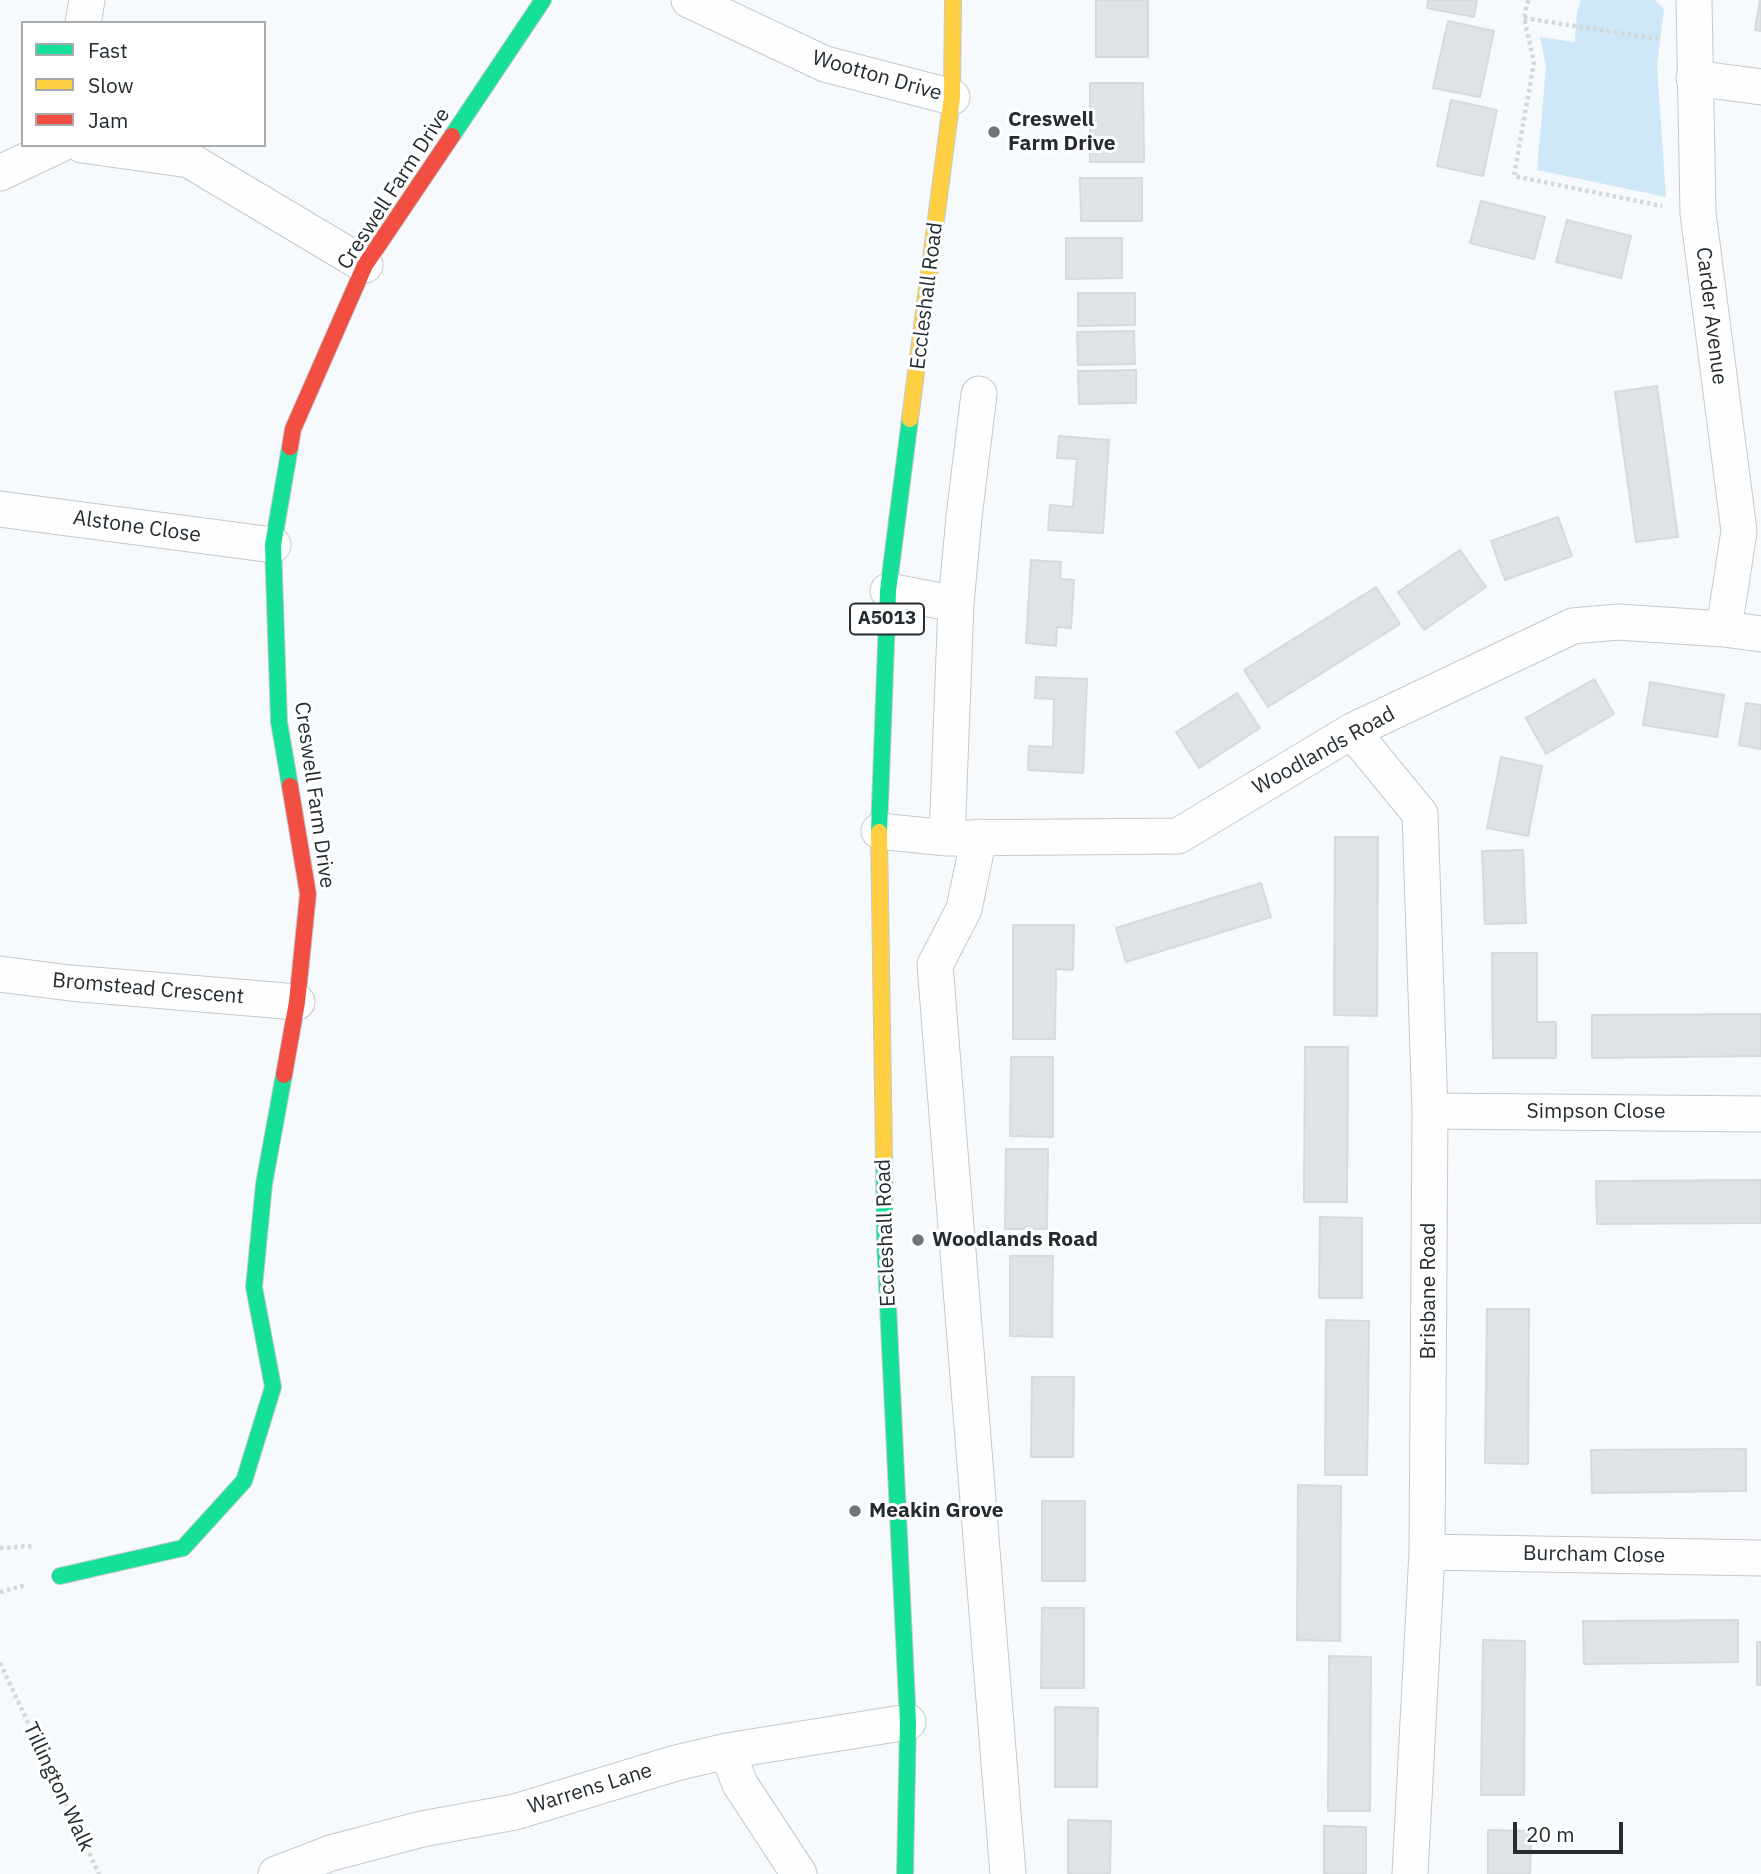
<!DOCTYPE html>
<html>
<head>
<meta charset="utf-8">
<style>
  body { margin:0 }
  #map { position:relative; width:1761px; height:1874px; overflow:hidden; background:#f7fafc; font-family:"IBM Plex Sans",sans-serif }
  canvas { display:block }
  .legend { position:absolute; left:21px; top:21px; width:245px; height:126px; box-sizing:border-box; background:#fff; border:2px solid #a7abad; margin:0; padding:9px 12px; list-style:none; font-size:21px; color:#242c31 }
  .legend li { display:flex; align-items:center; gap:14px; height:35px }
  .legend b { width:35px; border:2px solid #a7abad }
  .scale { position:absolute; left:1513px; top:1822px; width:110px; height:32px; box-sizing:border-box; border:4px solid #242c31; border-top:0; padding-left:9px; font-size:21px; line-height:24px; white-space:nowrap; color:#242c31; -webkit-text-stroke:5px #fff; paint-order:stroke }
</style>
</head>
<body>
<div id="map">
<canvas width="1761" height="1874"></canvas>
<ul class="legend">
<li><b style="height:9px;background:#16e098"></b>Fast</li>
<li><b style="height:9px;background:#ffcf43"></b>Slow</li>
<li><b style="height:9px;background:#f24e42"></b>Jam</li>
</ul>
<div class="scale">20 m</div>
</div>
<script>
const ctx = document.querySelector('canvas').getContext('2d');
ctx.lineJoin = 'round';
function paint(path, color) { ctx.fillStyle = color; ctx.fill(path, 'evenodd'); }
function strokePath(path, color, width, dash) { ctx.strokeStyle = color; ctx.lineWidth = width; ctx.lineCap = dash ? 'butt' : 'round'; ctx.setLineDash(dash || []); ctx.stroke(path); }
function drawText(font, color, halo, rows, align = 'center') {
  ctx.font = font + ' "IBM Plex Sans",sans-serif'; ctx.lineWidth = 6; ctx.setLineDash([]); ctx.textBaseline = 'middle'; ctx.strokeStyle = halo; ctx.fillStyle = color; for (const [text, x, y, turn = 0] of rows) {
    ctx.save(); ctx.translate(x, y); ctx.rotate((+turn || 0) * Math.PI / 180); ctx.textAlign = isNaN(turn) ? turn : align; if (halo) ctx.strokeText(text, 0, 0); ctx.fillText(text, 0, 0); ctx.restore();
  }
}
paint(new Path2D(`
  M1581,0H1655L1664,9L1657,65L1666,197L1537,170L1546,67L1540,37L1575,42L1577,11Z`), '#cfe8f8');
const building = new Path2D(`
  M1096,0H1148V57H1096Z
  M1428,0H1477L1474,17L1427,8Z
  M1760,0H1761V31L1755,30Z
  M1448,21L1494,31L1480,97L1433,88Z
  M1090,83H1143L1144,162H1090Z
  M1451,100L1497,110L1483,176L1437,166Z
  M1080,178H1142V221H1081Z
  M1481,201L1545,217L1534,259L1470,243Z
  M1567,220L1631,236L1621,278L1556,262Z
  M1066,238H1122V278L1066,279Z
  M1078,293H1135V325L1078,326Z
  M1134,331L1135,364L1078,365L1077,332Z
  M1136,370V403L1079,404L1078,371Z
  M1657,386L1678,537L1636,542L1615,392Z
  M1059,436L1109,440L1103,533L1048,530L1050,505L1073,507L1077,459L1057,458Z
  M1558,517L1572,556L1505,580L1491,541Z
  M1460,550L1486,587L1424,630L1398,592Z
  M1031,560L1061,562L1060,579L1074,580L1071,628L1057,627L1056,646L1026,643Z
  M1376,587L1400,624L1268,707L1244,670Z
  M1036,677L1087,679L1083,773L1028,770L1029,746L1053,747L1054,699L1035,698Z
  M1594,679L1614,714L1546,754L1526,718Z
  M1650,682L1724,695L1717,737L1643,725Z
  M1237,693L1260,728L1199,768L1176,732Z
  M1746,703L1761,705V749L1739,745Z
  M1501,757L1542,766L1528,836L1487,828Z
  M1335,837H1378L1377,1016L1334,1015Z
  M1523,850L1526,923L1485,924L1482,851Z
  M1261,883L1271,917L1126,962L1116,928Z
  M1013,925H1074L1073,970L1056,969L1055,1039H1013Z
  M1492,953H1537V1022H1556V1058H1493Z
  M1761,1014V1056L1592,1058V1015Z
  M1305,1047H1348L1347,1202H1304Z
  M1011,1057H1053V1137L1010,1136Z
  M1006,1149H1048L1047,1229H1005Z
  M1761,1180V1223L1597,1224L1596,1181Z
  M1320,1217L1362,1218V1298H1319Z
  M1010,1256H1053L1052,1337L1010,1336Z
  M1487,1309H1529L1528,1464L1485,1463Z
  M1326,1320L1369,1321L1367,1475H1325Z
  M1032,1377H1074L1073,1457H1031Z
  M1746,1449V1491L1592,1493L1591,1450Z
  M1298,1485L1341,1486L1340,1641L1297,1640Z
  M1042,1501H1085V1581H1042Z
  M1042,1608H1084V1688H1041Z
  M1738,1620V1662L1584,1664L1583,1621Z
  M1483,1640L1525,1641L1524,1795H1481Z
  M1757,1642H1761V1685H1757Z
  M1329,1656L1371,1657L1370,1811H1328Z
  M1055,1707L1098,1708L1097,1787H1055Z
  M1068,1820L1111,1821L1110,1874H1068Z
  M1324,1826L1366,1827V1874H1324Z
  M1488,1830L1531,1831L1530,1874H1488Z`);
paint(building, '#dee3e7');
strokePath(building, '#d4dade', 2);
const street = new Path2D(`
  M689,0L825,64L952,97
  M1694,0L1698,213L1739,531L1724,629
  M83,23L87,0
  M1694,78L1761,87
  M82,145L189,160L365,265
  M0,173L59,145
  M0,509L273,545
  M888,591L956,604
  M1352,731L1420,814L1430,1111L1427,1552L1410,1874
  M879,831L947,838L1178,836L1352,731L1573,626L1618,622L1724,629L1761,634
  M979,837L964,909L935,965L1008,1874
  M947,838L956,604L964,517L979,394
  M0,974L70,983L297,1002
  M1430,1111L1761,1114
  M1427,1552L1761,1558
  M727,1751L740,1784L799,1874
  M276,1874L331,1853L422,1829L515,1812L676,1763L727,1751L908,1722`);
const fast = new Path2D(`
  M452,136L543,0
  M290,786L279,722L273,545L290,447
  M879,832L888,591L910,419
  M884,1156L885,1243L908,1722L905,1874
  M60,1576L183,1548L244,1481L273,1387L254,1287L264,1184L284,1075`);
const slow = new Path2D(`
  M910,419L952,97L953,0
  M879,832L884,1156`);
const jam = new Path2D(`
  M290,447L293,429L365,265L452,136
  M284,1075L297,1002L308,894L290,786`);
strokePath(street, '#c4c9cd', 37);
strokePath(fast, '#c4c9cd', 18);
strokePath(slow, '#c4c9cd', 18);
strokePath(jam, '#c4c9cd', 18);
strokePath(new Path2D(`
  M1528,0L1524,18L1534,62L1514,176L1662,206
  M1524,18L1658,39
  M0,1548L35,1546
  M0,1592L26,1585
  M0,1663L99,1874`), '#d6d7d9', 4.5, [3.5, 3.5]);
strokePath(street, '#fefeff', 35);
strokePath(fast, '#16e098', 16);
strokePath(slow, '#ffcf43', 16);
strokePath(jam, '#f24e42', 16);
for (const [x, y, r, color] of [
  [994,132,7,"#6e7478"],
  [918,1240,7,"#6e7478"],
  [855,1511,7,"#6e7478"]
]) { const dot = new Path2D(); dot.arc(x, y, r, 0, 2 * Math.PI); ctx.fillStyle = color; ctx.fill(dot); strokePath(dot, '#fff', 2.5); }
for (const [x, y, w] of [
  [887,619,74]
]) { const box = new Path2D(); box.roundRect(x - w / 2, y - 15.5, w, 31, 5); ctx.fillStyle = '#fff'; ctx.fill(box); strokePath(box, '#242c31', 2); }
drawText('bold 19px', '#242c31', null, [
  ["A5013",887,619]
]);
drawText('21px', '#242c31', '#fff', [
  ["Wootton Drive",877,76,16],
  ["Creswell Farm Drive",394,189,-57],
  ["Eccleshall Road",927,296,-83],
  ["Carder Avenue",1711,316,83],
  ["Alstone Close",137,527,8],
  ["Woodlands Road",1324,751,-29],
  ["Creswell Farm Drive",314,795,82],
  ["Bromstead Crescent",148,989,5],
  ["Simpson Close",1596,1112],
  ["Eccleshall Road",886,1233,-92],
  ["Brisbane Road",1429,1291,-90],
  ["Burcham Close",1594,1555,1],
  ["Tillington Walk",58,1787,65],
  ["Warrens Lane",590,1789,-17]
]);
drawText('bold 21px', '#242c31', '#fff', [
  ["Creswell",1008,120],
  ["Farm Drive",1008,144],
  ["Woodlands Road",932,1240],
  ["Meakin Grove",869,1511]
], 'left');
</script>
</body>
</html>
